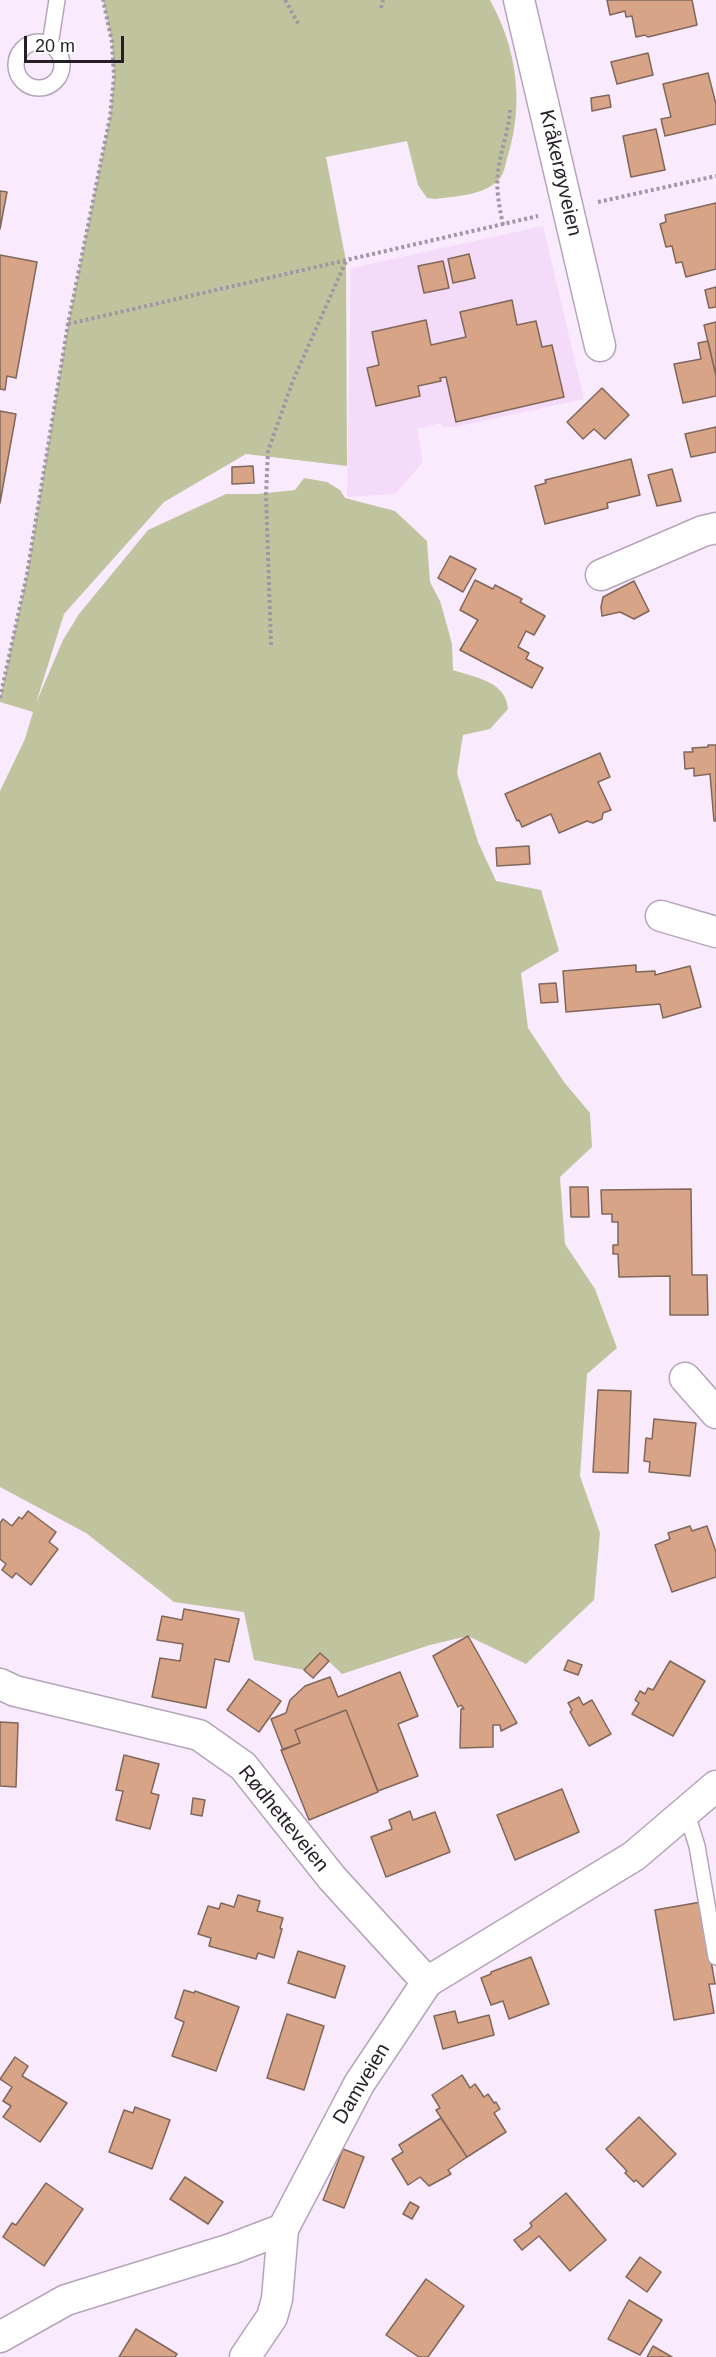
<!DOCTYPE html>
<html>
<head>
<meta charset="utf-8">
<style>
  body { margin:0 }
  #map { position:relative; width:716px; height:2357px; overflow:hidden; background:#faeafd; font-family:Arial,sans-serif }
  canvas { display:block }
  .scale { position:absolute; left:24px; top:36px; width:100px; height:27px; box-sizing:border-box; border:3px solid #251e27; border-top:0; padding-left:8px; font-size:18px; line-height:21px; white-space:nowrap; color:#251e27; -webkit-text-stroke:4px #fff; paint-order:stroke }
</style>
</head>
<body>
<div id="map">
<canvas width="716" height="2357"></canvas>
<div class="scale">20 m</div>
</div>
<script>
const ctx = document.querySelector('canvas').getContext('2d');
ctx.lineJoin = 'round';
function paint(path, color) { ctx.fillStyle = color; ctx.fill(path, 'evenodd'); }
function strokePath(path, color, width, dash) { ctx.strokeStyle = color; ctx.lineWidth = width; ctx.lineCap = dash ? 'butt' : 'round'; ctx.setLineDash(dash || []); ctx.stroke(path); }
function drawText(font, color, halo, rows, align = 'center') {
  ctx.font = font + ' Arial,sans-serif'; ctx.lineWidth = 4.5; ctx.setLineDash([]); ctx.textBaseline = 'middle'; ctx.strokeStyle = halo; ctx.fillStyle = color; for (const [text, x, y, turn = 0] of rows) {
    ctx.save(); ctx.translate(x, y); ctx.rotate((+turn || 0) * Math.PI / 180); ctx.textAlign = isNaN(turn) ? turn : align; if (halo) ctx.strokeText(text, 0, 0); ctx.fillText(text, 0, 0); ctx.restore();
  }
}
paint(new Path2D(`
  M543,226L584,399L455,427H443L441,423L417,429L423,462L395,494L347,497L351,268Z`), '#f4dbf9');
paint(new Path2D(`
  M103,0H490C516,47 524,100 509,152C506,160 505,172 500,178C486,196 455,196 435,199L427,198L418,185L407,141L326,157L346,261L347,466L246,454L164,502L64,614L36,703L63,640L79,614L148,530L226,494H258L295,490L304,478L327,482L340,490L345,498L395,511L427,541L430,582L440,601L446,622L452,644L453,670C476,678 506,681 508,709L490,729L463,735L457,773L478,842L496,881L541,890L559,951L521,973L528,1028L564,1082L590,1113L592,1147L560,1177L565,1244L595,1289L617,1348L587,1374L580,1476L600,1533L594,1600L526,1664L468,1636L430,1645L342,1674L320,1653L304,1670L254,1660L244,1612L174,1602L86,1533L0,1487V791L25,739L33,712L0,702V698L27,574L68,324L110,117L114,77L112,42Z`), '#c0c49e');
const building = new Path2D(`
  M607,0H692L697,25L648,37L645,35L636,37L632,16L626,17L625,11L610,15Z
  M648,53L653,75L617,84L611,62Z
  M708,73L716,104V124L665,136L661,119L671,117L663,84Z
  M609,95L611,107L592,111L591,98Z
  M656,129L665,170L631,177L623,136Z
  M0,191L7,192L0,229Z
  M716,203V269L686,277L682,262L676,263L672,246L666,247L660,224L666,222L665,215Z
  M469,254L475,278L453,283L448,259Z
  M0,255L37,262L16,378L7,376L5,390L0,389Z
  M443,261L449,288L424,293L418,266Z
  M716,287V307L709,308L705,290Z
  M512,300L517,325L536,321L542,347L552,345L564,397L456,422L446,377L440,378L441,381L418,386L420,396L376,406L367,368L379,365L372,332L426,320L431,345L466,337L460,312Z
  M716,322V376L704,325Z
  M708,341L716,376V396L683,403L674,364L701,359L698,343Z
  M602,388L629,415L605,439L594,429L583,439L567,422Z
  M0,411L16,414L0,503Z
  M716,427V452L691,457L685,434Z
  M631,459L640,495L607,503L608,508L545,524L535,486L546,483L545,480Z
  M253,466L254,483L232,484V467Z
  M672,469L681,501L657,506L648,475Z
  M450,556L476,569L463,592L438,578Z
  M475,580L493,589L495,585L522,599L520,602L545,616L534,635L526,631L518,647L529,653L526,659L543,668L532,688L460,650L478,620L460,610Z
  M634,581L649,611L634,619L620,612L602,616L601,607L603,597Z
  M708,745H716V821H714L710,774L694,776V768L685,769L684,752H693L692,748L708,747Z
  M600,753L610,777L598,782L611,810L603,813L602,819L593,823L587,821L559,833L551,814L522,827L519,820L517,821L505,794Z
  M529,846L530,864L497,866L496,848Z
  M636,965V972L655,971V975L690,966L701,1007L663,1018L660,1004L566,1012L563,971Z
  M556,983L558,1002L541,1003L539,984Z
  M570,1187H588L589,1217H571Z
  M691,1189L692,1275H707L708,1315H670V1276L619,1277L618,1254H613V1245H618V1222H612V1214H602L601,1190Z
  M598,1390L631,1391L628,1473L593,1472Z
  M654,1419L696,1423L690,1476L649,1472L650,1462L644,1461L646,1438L652,1439Z
  M28,1511L56,1532L49,1542L58,1549L31,1585L16,1573L12,1578L2,1570L6,1564L0,1559V1523L3,1519L12,1526L19,1517L22,1519Z
  M690,1526L692,1531L707,1526L716,1552V1577L672,1592L655,1545L670,1539L668,1533Z
  M184,1609L239,1619L229,1662L215,1659L206,1708L152,1697L160,1658L180,1661L183,1644L157,1640L162,1616L182,1620Z
  M468,1636L517,1723L501,1731L500,1725H493V1747L460,1748L461,1709H464L461,1705L458,1707L433,1656Z
  M320,1653L329,1661L313,1678L304,1670Z
  M568,1660L582,1665L578,1675L564,1670Z
  M670,1661L705,1681L673,1736L632,1714L639,1703L635,1700L640,1691L645,1694L648,1688L653,1690Z
  M400,1672L418,1716L398,1724L418,1776L378,1791L346,1710L295,1730L300,1743L283,1750L271,1719L286,1713L290,1700L305,1686L330,1677L338,1697Z
  M249,1679L281,1701L259,1732L227,1710Z
  M579,1697L583,1705L592,1700L611,1734L589,1746L570,1712L572,1710L568,1703Z
  M346,1710L378,1792L309,1820L281,1750L300,1743L295,1730Z
  M0,1722L18,1723L16,1787L0,1786Z
  M124,1755L159,1764L151,1793L159,1795L150,1829L116,1820L123,1791L116,1790Z
  M562,1789L579,1832L515,1860L497,1815Z
  M193,1798L205,1800L202,1816L191,1814Z
  M410,1811L413,1820L435,1812L450,1852L386,1877L371,1837L392,1829L389,1820Z
  M238,1895L260,1901L257,1911L283,1918L280,1928L282,1929L274,1958L258,1953L256,1959L209,1946L211,1938L198,1934L208,1906L219,1909L221,1903L234,1907Z
  M701,1902L715,1984H709L714,2013L674,2020L655,1910Z
  M298,1951L345,1966L335,1998L288,1983Z
  M531,1957L549,2004L509,2019L503,2001L491,2005L481,1978L491,1974V1972Z
  M184,1990L194,1993L195,1991L239,2007L216,2071L172,2056L184,2022L175,2018Z
  M455,2011L458,2023L489,2015L494,2035L443,2049L434,2016Z
  M287,2014L324,2026L304,2090L267,2078Z
  M15,2057L28,2066L22,2076L67,2103L40,2142L3,2117L11,2106L3,2101L12,2087L0,2079Z
  M462,2075L470,2088L475,2084L484,2097L488,2094L494,2103L496,2102L500,2109L494,2113L506,2132L467,2157L436,2110L440,2108L432,2095Z
  M135,2107L170,2120L152,2169L109,2152L124,2110L133,2113Z
  M639,2117L676,2154L643,2187L636,2180L634,2182L625,2173L627,2171L606,2149Z
  M441,2118L467,2157L448,2170L451,2174L429,2186L420,2177L408,2185L392,2159L403,2152L399,2145Z
  M343,2149L364,2157L344,2208L323,2200Z
  M185,2177L223,2202L208,2224L170,2199Z
  M46,2183L83,2209L44,2266L3,2237L12,2223L16,2225Z
  M566,2193L606,2240L570,2271L539,2236L522,2250L514,2240L528,2230L532,2226L530,2223Z
  M410,2202L419,2207L412,2219L403,2214Z
  M640,2257L661,2272L647,2292L626,2277Z
  M426,2279L464,2306L428,2357H419L386,2335Z
  M629,2300L662,2320L640,2355L608,2339Z
  M136,2329L177,2354L175,2357H119Z
  M653,2346L672,2357H647Z`);
paint(building, '#d8a487');
strokePath(building, '#806759', 1.5);
const lane = new Path2D(`
  M16 65a23 23 0 1 1 46 0a23 23 0 1 1-46 0Z
  M50,45L57,0
  M686,1811L697,1846L716,1957`);
const street = new Path2D(`
  M519,0L600,346
  M601,575L703,531L716,528
  M661,916L716,932
  M685,1378L716,1413
  M0,1684L15,1691L199,1735L243,1766L332,1878L427,1982
  M0,2337L66,2300L231,2249L283,2229L359,2084L427,1982L634,1856L716,1786
  M245,2357L272,2317L277,2299L283,2229`);
strokePath(lane, '#b6a4ba', 18);
strokePath(street, '#b6a4ba', 33);
strokePath(new Path2D(`
  M285,0L299,25
  M381,8L383,0
  M598,202L716,176
  M503,225C499,205 495,186 499,165C502,146 509,129 510,110
  M68,324L538,216
  M271,645L266,495L268,451L292,383L346,261
  M0,698L27,574L68,324L110,117L114,77L112,42L103,0`), '#a296a4', 4, [3, 3]);
strokePath(lane, '#fff', 15);
strokePath(street, '#fff', 30);
drawText('20px', '#251e27', '#fff', [
  ["Kråkerøyveien",560,173,77],
  ["Rødhetteveien",283,1819,51],
  ["Damveien",362,2084,-59]
]);
</script>
</body>
</html>
